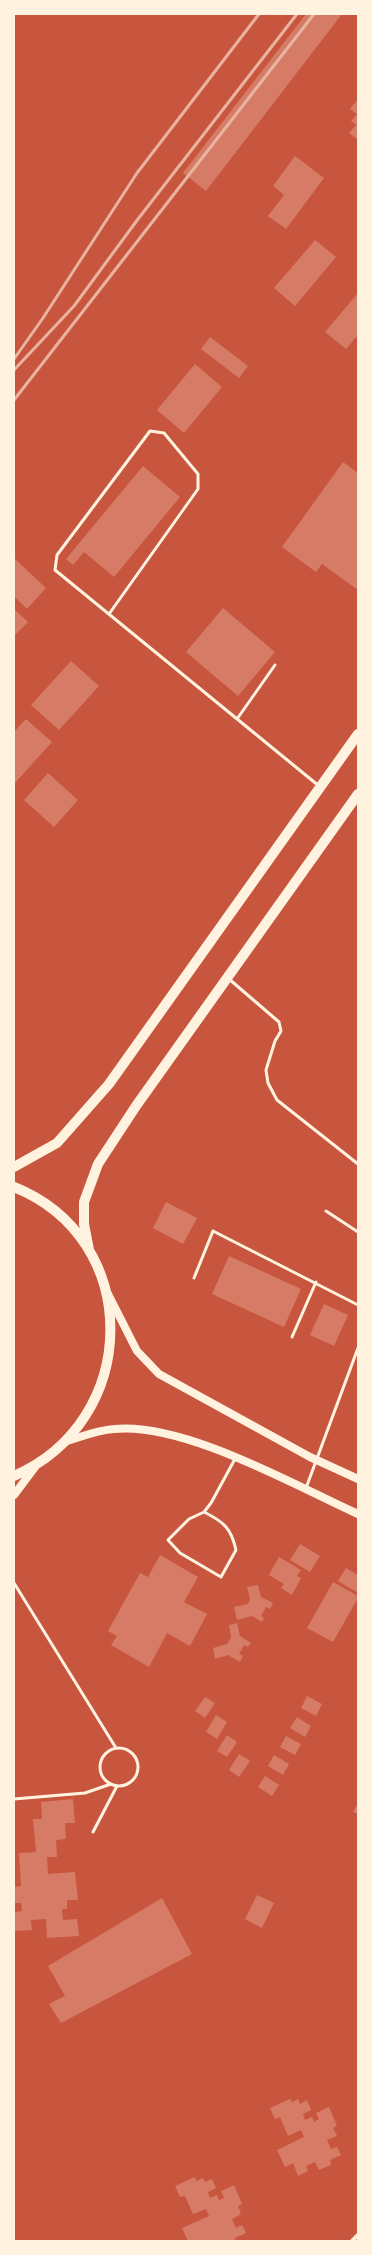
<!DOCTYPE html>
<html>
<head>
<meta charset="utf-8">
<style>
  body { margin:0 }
  #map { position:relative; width:372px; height:2255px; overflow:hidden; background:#c8553d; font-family:Raleway,sans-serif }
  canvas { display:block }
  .frame { position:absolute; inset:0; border:15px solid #fff3e0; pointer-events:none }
</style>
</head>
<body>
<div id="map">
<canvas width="372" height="2255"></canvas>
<div class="frame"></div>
</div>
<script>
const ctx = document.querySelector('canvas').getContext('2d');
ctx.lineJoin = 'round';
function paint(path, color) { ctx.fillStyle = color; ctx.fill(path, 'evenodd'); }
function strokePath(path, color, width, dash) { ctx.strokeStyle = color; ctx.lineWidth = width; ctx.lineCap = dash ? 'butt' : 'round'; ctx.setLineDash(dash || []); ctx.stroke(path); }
paint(new Path2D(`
  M306,14H342L206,191L183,173Z
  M358,99V140L349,133L356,125L351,121L357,114L350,109Z
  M295,156L324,178L286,229L268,216L284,195L273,186Z
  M315,240L336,257L295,306L274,288Z
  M358,293V335L346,349L325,332Z
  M210,337L248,366L239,378L201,349Z
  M195,364L222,387L184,433L157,410Z
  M343,462L358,473V590L322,564L316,572L282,547Z
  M143,466L180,497L114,577L84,552L73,565L66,559Z
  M14,558L46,588L27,609L14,596Z
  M223,608L275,652L238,696L186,652Z
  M14,609L28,622L14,636Z
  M71,661L99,686L59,730L31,705Z
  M26,719L52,742L14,784V732Z
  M48,773L78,800L54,827L24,800Z
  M166,1202L197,1218L183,1244L153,1228Z
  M229,1256L301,1289L284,1327L212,1294Z
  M324,1304L348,1315L334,1346L310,1335Z
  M300,1544L320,1556L310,1572L290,1560Z
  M160,1555L198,1577L184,1602L207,1614L190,1646L167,1633L149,1667L111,1645L117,1636L108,1631L140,1573L148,1577Z
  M279,1557L301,1570L297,1576L301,1578L292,1595L281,1588L284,1584L269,1575Z
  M346,1568L358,1575V1593L338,1581Z
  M333,1582L358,1596V1598L333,1642L307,1628Z
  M258,1585L261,1597L273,1603L270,1609L266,1607L261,1616L264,1618L262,1622L252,1616L237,1620L234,1607L248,1604L250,1599L247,1587Z
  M237,1623L240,1636L251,1643L248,1647L244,1645L239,1654L243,1656L240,1662L228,1655L215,1659L213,1648L227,1644L231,1638L229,1625Z
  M307,1696L322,1704L316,1716L301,1708Z
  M205,1697L215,1703L205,1718L195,1711Z
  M216,1715L227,1722L217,1739L206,1732Z
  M297,1717L311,1726L305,1737L290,1728Z
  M227,1735L237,1742L227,1757L217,1751Z
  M286,1736L301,1744L295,1755L280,1747Z
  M239,1754L250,1761L239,1777L229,1770Z
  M274,1755L289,1764L283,1775L268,1766Z
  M265,1776L279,1785L272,1796L258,1787Z
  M73,1799L75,1823H65L66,1839L56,1840L57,1857H47L48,1874L75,1872L78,1900H67V1909H62L63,1920L77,1919L79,1936L47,1938L46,1919L31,1920L32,1930L14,1931V1912L22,1911L21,1903H14V1887L21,1886L19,1853L36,1852L33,1819H42L41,1802Z
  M358,1803V1814L353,1812Z
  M257,1895L274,1903L262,1928L245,1919Z
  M162,1898L192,1954L61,2023L49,2004L65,1996L48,1966Z
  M290,2099L292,2102L298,2099L300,2104L307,2100L311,2110L303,2114L305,2120L312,2117L314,2122L319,2119L316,2113L329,2107L337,2126L333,2128L337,2136L327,2140L331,2149L337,2147L341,2155L330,2160L331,2165L319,2170L315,2162L306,2166L308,2171L298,2176L293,2163L285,2167L277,2150L304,2137L301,2130L288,2136L280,2117L275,2119L270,2108Z
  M195,2177L196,2181L203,2178L205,2182L212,2179L216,2188L208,2192L210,2198L217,2195L219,2200L224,2198L221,2191L234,2185L242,2204L238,2206L241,2214L232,2219L236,2228L242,2225L246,2233L235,2238V2241H188L182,2228L209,2216L206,2209L193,2214L185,2196L180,2197L175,2186Z`), '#d67c66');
strokePath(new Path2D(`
  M109,614L198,489V474L164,433L150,431L57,555L55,570L319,786
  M237,719L275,665
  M229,979L279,1022L281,1031L275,1041L266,1070L268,1083L277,1100L358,1164
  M326,1211L358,1232
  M194,1278L213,1231L358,1305
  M292,1337L316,1282
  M306,1488L358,1348
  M204,1512C224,1522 231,1528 236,1550L221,1577L180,1553L168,1540L189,1519L204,1512L211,1503L235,1459
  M14,1583L116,1748
  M100 1767a19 19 0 1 1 38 0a19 19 0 1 1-38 0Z
  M14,1799L85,1793L111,1784
  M93,1832L117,1786`), '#fff3e0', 3);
strokePath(new Path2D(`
  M352,2241L358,2235`), '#fff3e0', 4);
strokePath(new Path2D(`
  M107,1292L137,1351L159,1374L310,1457L358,1479
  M67,1441C83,1436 98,1430 114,1429C184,1422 294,1485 358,1514
  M14,1495L35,1467`), '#fff3e0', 8);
strokePath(new Path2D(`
  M14,1167L57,1143L109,1084L358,734
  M14,1187C144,1239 141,1421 14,1476
  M89,1250L84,1224V1202L98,1164L136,1106L358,794`), '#fff3e0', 10);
strokePath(new Path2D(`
  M14,359L43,318L137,173L259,14
  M14,370L74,306L138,219L297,14
  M14,400L314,14`), '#e9b49f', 3);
</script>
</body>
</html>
